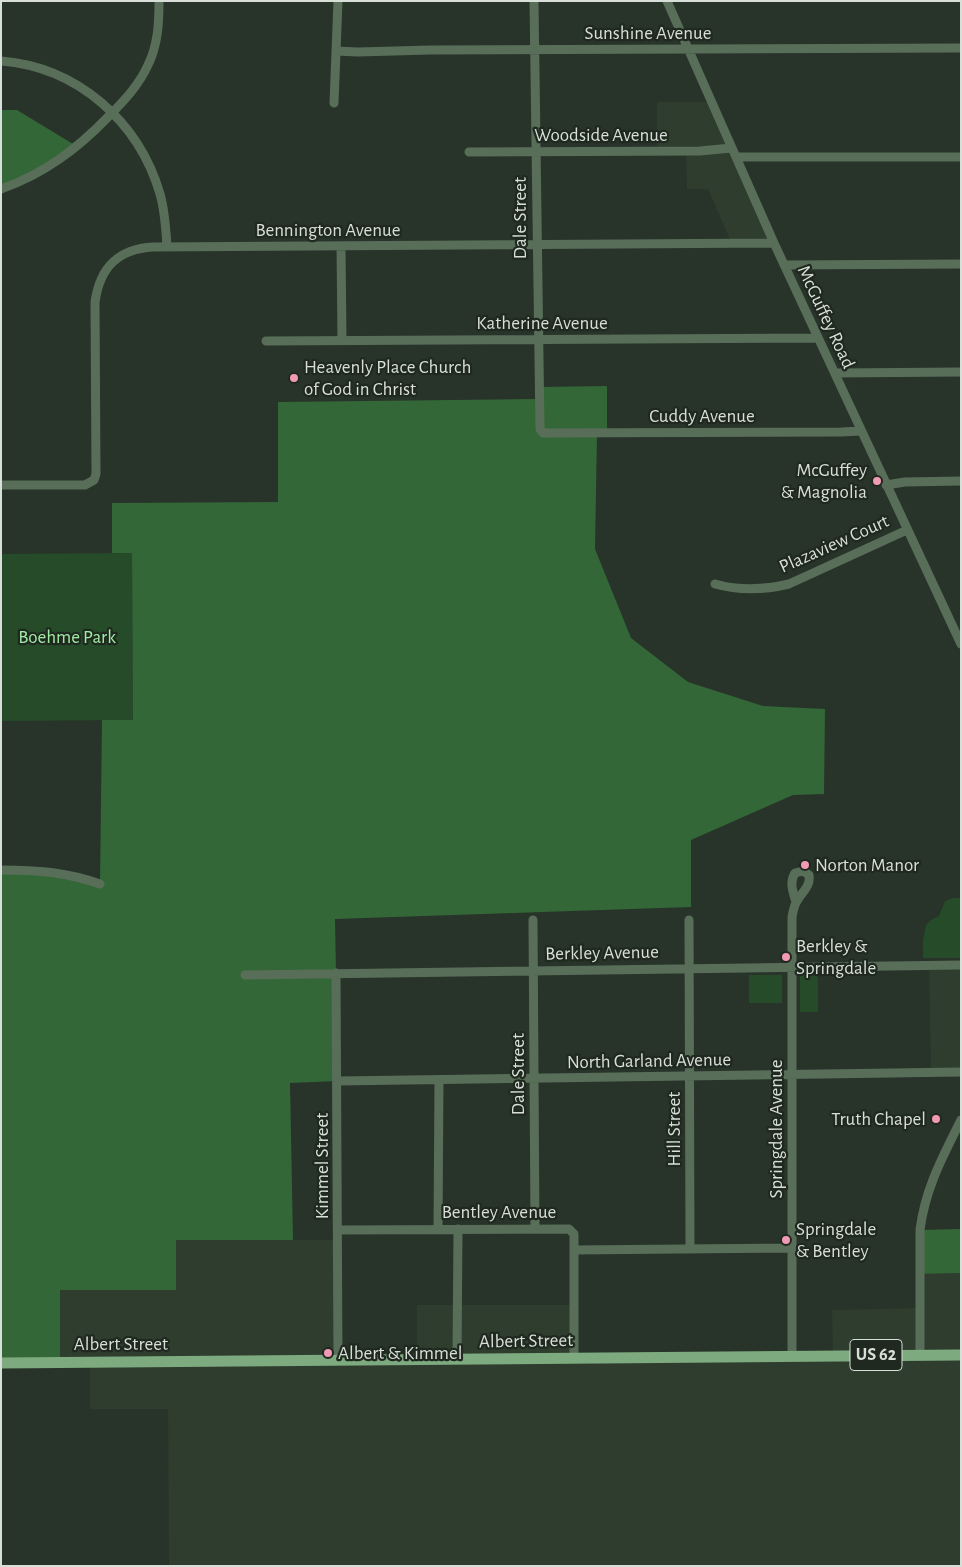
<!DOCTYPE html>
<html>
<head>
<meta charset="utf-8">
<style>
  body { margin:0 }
  #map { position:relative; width:962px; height:1567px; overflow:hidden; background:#283329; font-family:"Alegreya Sans",sans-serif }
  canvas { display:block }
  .frame { position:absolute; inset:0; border:2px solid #d8dfd8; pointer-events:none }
</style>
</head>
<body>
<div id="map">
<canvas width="962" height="1567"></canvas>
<div class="frame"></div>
</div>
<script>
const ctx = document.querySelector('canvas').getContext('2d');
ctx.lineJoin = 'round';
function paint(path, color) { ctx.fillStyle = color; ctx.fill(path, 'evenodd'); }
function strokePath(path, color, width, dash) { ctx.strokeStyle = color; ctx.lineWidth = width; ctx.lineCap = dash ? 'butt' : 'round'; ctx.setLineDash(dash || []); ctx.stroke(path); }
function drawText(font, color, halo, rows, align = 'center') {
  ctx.font = font + ' "Alegreya Sans",sans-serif'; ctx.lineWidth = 4.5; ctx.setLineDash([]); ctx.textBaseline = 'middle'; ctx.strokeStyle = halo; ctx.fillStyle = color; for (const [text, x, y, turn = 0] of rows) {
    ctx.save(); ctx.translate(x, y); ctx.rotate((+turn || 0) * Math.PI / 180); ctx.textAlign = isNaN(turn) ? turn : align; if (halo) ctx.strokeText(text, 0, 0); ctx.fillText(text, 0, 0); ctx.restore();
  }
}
paint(new Path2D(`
  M657,102H712L774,243L732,244L708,189H687L686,151H657Z
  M929,965H961V1072L931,1073Z
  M176,1240H338V1360L417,1359V1305H574V1357L833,1355L832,1310L920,1308V1274L961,1273V1566H169L168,1409H90V1362H60L59,1290H176Z`), '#2e3d2e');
paint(new Path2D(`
  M132,553L133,720L1,721V554Z
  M953,898H961V958H923V940L926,925L931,920L939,916L945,901Z
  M818,974V1012H800V975Z
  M749,975H782V1003H749Z`), '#264b29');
paint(new Path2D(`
  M1,110H17L78,147L1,189Z
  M607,386V433H597L595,549L631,638L688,682L763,706L825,709L824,794L793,795L691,840V907L335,919L338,1081L290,1083L293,1240H176V1290H60V1362L1,1363V870H29L100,884L102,720H133L132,553H112V503L278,502V402L539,399V387Z
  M961,1229V1273L920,1274V1230Z`), '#346738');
strokePath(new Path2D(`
  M534,1L540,429L543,433L841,432L861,431
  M667,1L774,243L961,644
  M336,51L358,52L430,50L961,48
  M1,61C78,67 139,122 160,194C165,211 166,230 167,247
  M334,103L338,1
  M469,152L700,151L731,148
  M736,157H961
  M1,189C44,174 77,149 108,117C124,101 139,85 148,65C158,45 159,23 159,1
  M341,246L342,340
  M784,265L961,264
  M266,341L818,338
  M835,373L961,372
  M1,485H85L94,480L96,474L95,302C100,267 118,249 153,247L774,243
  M886,485L905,482L961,481
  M715,584C740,591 764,590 789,584L907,530
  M1,870C37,870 66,872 100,884
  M533,920L535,1228
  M689,920L690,1248
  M336,973L338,1360
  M245,975L961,965
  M338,1081L961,1072
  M438,1229L439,1080
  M338,1230L569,1229L574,1234V1358
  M574,1250L791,1248
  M920,1355V1230C925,1189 943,1156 961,1120
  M792,1356V917C793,912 794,905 797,901C802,892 811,886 809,875L803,871L795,873C789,882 793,892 796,902
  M457,1359L458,1229`), '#586e59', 9);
strokePath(new Path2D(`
  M1,1363L961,1355`), '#7daa7f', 11);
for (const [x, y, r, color] of [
  [294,378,5,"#f19ab3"],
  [877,481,5,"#f19ab3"],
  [805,865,5,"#f19ab3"],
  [786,957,5,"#f19ab3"],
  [936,1119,5,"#f19ab3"],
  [786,1240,5,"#f19ab3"],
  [328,1353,5,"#f19ab3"]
]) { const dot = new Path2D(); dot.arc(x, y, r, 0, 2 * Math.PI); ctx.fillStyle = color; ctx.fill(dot); strokePath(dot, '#1f291f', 2); }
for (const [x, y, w] of [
  [876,1355,52]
]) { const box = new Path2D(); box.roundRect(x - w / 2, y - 15.5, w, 31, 4); ctx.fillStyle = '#1f291f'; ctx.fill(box); strokePath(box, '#d8dfd8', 1); }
drawText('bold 18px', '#d8dfd8', null, [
  ["US 62",876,1355]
]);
drawText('19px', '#d8dfd8', '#1f291f', [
  ["Sunshine Avenue",648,33],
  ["Woodside Avenue",601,135],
  ["Dale Street",520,218,-90],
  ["Bennington Avenue",328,230],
  ["McGuffey Road",826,317,65],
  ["Katherine Avenue",542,323],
  ["Cuddy Avenue",702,416],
  ["Plazaview Court",834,544,-24],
  ["Berkley Avenue",602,953,-1],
  ["North Garland Avenue",649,1061,-1],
  ["Dale Street",518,1074,-90],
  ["Hill Street",674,1129,-90],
  ["Springdale Avenue",776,1129,-90],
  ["Kimmel Street",322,1166,-90],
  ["Bentley Avenue",499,1212],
  ["Albert Street",526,1341,-1],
  ["Albert Street",121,1344]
]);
drawText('19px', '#d8dfd8', '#1f291f', [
  ["Heavenly Place Church",304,367],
  ["of God in Christ",304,389],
  ["McGuffey",867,470,"right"],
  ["& Magnolia",867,492,"right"],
  ["Norton Manor",815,865],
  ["Berkley &",796,946],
  ["Springdale",796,968],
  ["Truth Chapel",926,1119,"right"],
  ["Springdale",796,1229],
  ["& Bentley",796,1251],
  ["Albert & Kimmel",338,1353]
], 'left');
drawText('19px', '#a0eba4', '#1f291f', [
  ["Boehme Park",67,637]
]);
</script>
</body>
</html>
